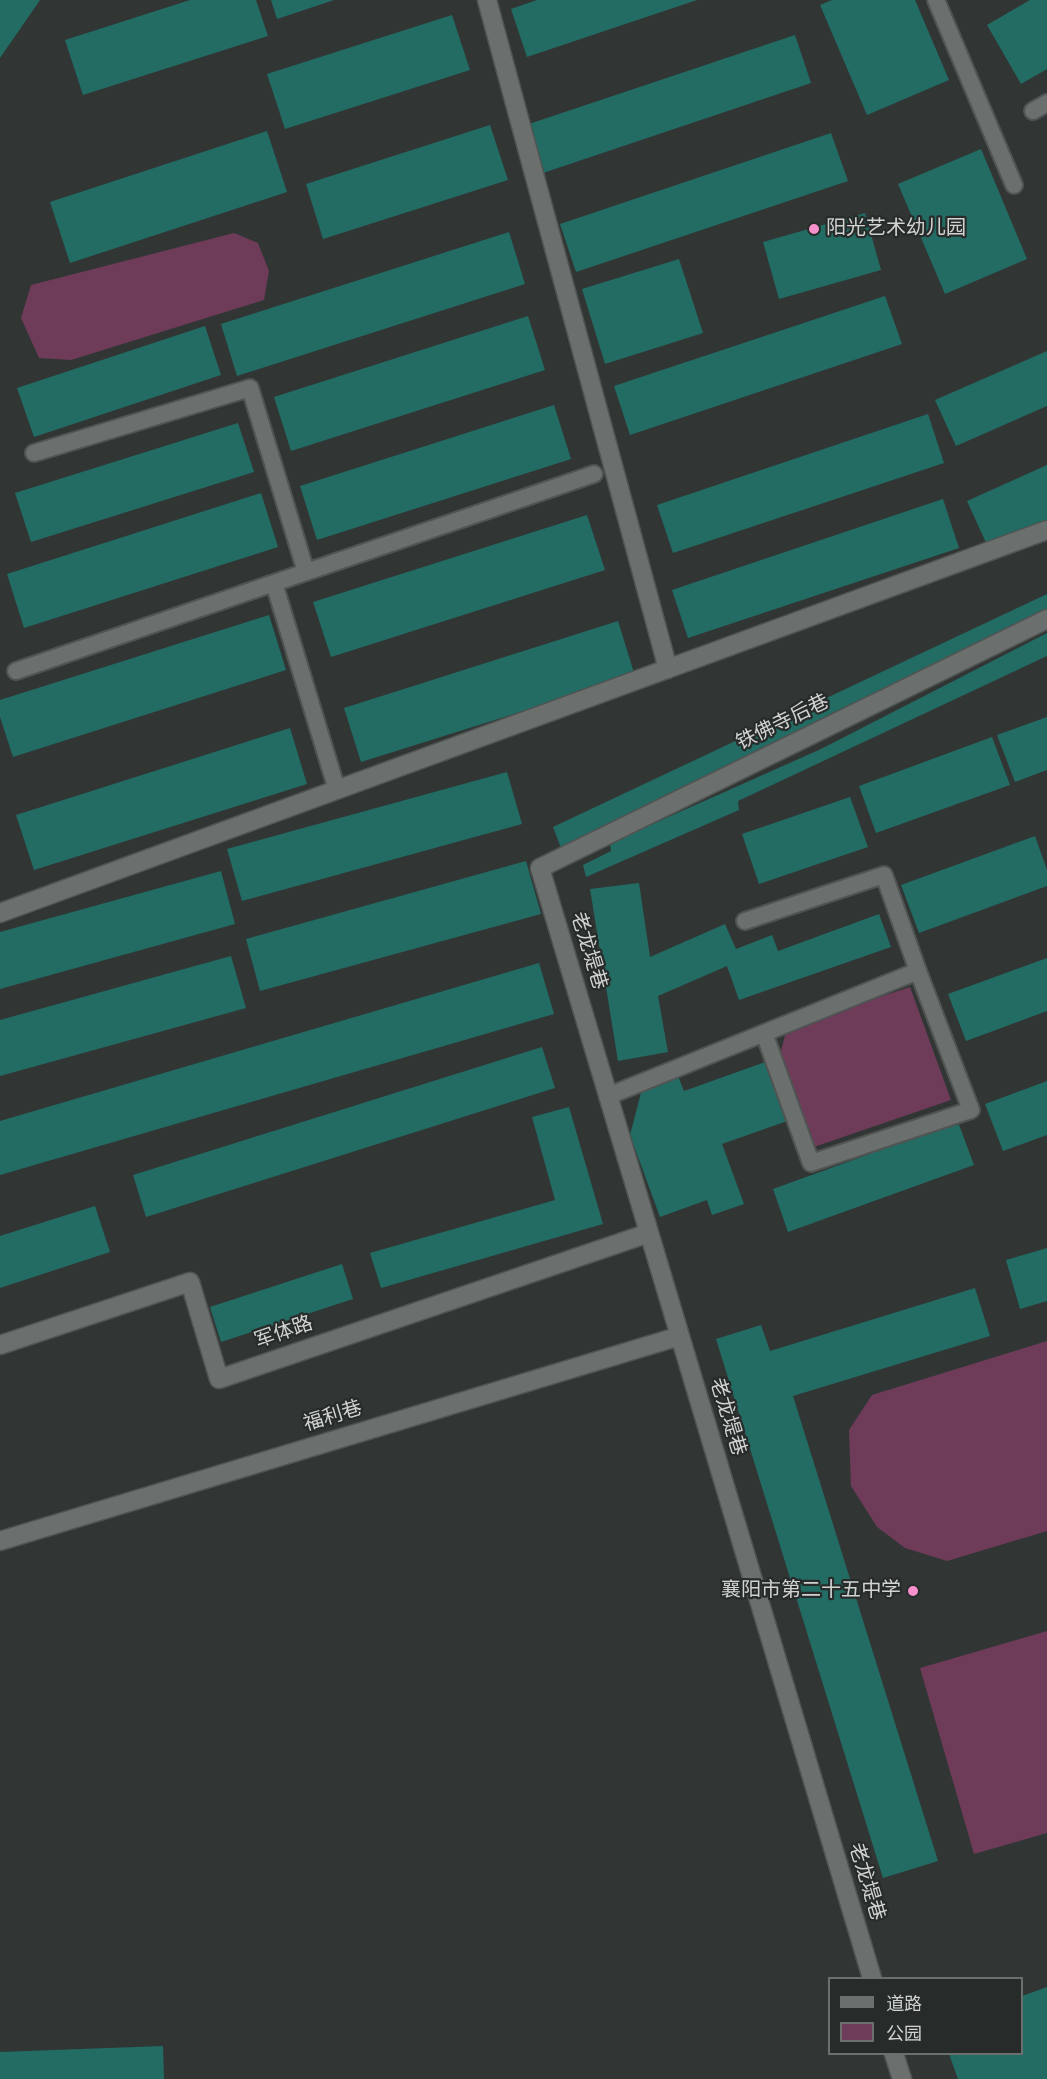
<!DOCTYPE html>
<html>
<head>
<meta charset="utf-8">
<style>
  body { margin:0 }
  #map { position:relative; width:1047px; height:2079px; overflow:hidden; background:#313635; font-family:"Sofia Sans Condensed","Noto Sans SC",sans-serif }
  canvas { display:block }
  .legend { position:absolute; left:828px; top:1977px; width:195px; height:78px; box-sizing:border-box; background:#272c2b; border:2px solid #6b6f6e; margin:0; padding:8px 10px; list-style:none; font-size:18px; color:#d0d3d2 }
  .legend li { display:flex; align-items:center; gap:12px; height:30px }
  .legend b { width:30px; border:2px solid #6b6f6e }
</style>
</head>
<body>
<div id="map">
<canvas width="1047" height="2079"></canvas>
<ul class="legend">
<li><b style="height:8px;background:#6b706f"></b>道路</li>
<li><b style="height:16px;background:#6e3b59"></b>公园</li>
</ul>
</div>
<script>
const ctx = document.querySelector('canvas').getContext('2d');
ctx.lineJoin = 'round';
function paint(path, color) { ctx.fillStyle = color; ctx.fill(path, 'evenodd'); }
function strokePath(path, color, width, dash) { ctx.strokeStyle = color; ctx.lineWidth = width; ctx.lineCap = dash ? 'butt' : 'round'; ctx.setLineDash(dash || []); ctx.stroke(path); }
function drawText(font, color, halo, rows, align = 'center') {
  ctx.font = font + ' "Sofia Sans Condensed","Noto Sans SC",sans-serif'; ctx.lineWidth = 4.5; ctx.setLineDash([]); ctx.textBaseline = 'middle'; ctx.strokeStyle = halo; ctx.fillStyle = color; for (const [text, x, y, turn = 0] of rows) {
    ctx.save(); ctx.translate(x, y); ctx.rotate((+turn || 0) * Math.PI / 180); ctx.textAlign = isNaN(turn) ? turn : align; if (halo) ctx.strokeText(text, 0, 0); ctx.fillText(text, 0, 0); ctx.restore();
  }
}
paint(new Path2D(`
  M234,233L258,243L269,271L264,300L71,360L39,358L21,318L31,285Z
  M910,987L951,1100L808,1149L778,1062L787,1028Z
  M1047,1341V1531L947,1561L905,1548L877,1527L851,1486L849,1430L872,1395Z
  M1047,1631V1833L974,1854L920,1668Z`), '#6e3b59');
paint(new Path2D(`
  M0,0H40L0,58Z
  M190,0H256L268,36L83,95L65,40Z
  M271,0H334L277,19Z
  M537,0H697L527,57L511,9Z
  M832,0H915L949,80L867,115L820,5Z
  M1030,0H1047V69L1021,84L987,25Z
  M452,15L470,70L285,129L267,74Z
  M795,35L811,83L540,174L523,126Z
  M490,125L508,180L323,239L306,184Z
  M267,131L287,192L70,263L50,202Z
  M831,133L848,181L576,272L560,224Z
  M981,149L1027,259L945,294L898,184Z
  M865,213L881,270L779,299L763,242Z
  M509,232L525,284L237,376L221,324Z
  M679,259L703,333L605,364L582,289Z
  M885,296L902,344L630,435L614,386Z
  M528,316L545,370L291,451L274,397Z
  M205,326L221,375L34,437L17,388Z
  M1047,351V406L956,446L935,400Z
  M554,405L571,459L317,540L300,486Z
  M928,414L944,463L673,553L657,505Z
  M238,423L254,472L31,542L15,493Z
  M1047,465V521L988,547L967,501Z
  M261,493L278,547L24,628L7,574Z
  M943,499L959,548L688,638L672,590Z
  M587,515L605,570L331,657L313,602Z
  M1047,594V610L561,848L553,827Z
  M269,615L286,670L13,757L0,717V700Z
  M618,621L635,676L361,762L344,708Z
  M1047,633V656L738,801L739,810L586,877L583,865L611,851L610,843L821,749Z
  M1047,717V770L1015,782L997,735Z
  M290,728L307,784L34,870L16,815Z
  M992,737L1010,785L876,833L859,786Z
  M507,772L522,824L242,901L227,849Z
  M850,797L868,847L759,884L742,834Z
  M1035,836L1047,870V886L919,933L901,885Z
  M526,861L541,914L260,991L246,939Z
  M221,871L235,924L0,989V932Z
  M639,883L650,957L725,924L736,949L772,935L778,951L879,914L891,947L739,1000L727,966L658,996L668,1052L618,1061L590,889Z
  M231,956L246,1008L0,1076V1020Z
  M1047,958V1011L966,1041L948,994Z
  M539,963L554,1014L0,1175V1121Z
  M542,1047L555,1088L146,1217L133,1175Z
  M768,1061L790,1120L722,1144L744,1204L712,1215L707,1200L660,1217L630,1135L642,1089L678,1076L684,1091Z
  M1047,1081V1135L1003,1151L985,1104Z
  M569,1107L603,1224L381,1288L370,1253L555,1200L532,1117Z
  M958,1122L974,1165L788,1232L773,1189Z
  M95,1206L110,1252L0,1288V1236Z
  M1047,1248V1301L1020,1309L1006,1260Z
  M342,1264L353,1299L221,1342L210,1307Z
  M975,1288L990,1336L793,1396L938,1861L883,1878L716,1339L761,1325L770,1351Z
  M1047,1987V2079H958L949,2054H1022V1996Z
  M163,2046L164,2079H0V2052Z`), '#226c64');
const service = new Path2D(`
  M936,0L1014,185
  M1033,111L1047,103
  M34,453L250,388L306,572
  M16,671L274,583
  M337,790L274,583L594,474
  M745,921L884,875L918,971
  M608,1096L918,971L971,1110L811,1163L764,1033`);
const minor = new Path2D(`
  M487,0L668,669
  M0,913L1047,530
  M0,1345L190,1282L219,1379L649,1233
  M0,1541L680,1336
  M872,1978L540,868L1047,619
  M894,2054L902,2079`);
strokePath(service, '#505453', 20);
strokePath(minor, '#505453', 21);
strokePath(service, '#6b706f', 16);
strokePath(minor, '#6b706f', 18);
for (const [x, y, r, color] of [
  [814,229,6,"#f890cc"],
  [913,1591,6,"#f890cc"]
]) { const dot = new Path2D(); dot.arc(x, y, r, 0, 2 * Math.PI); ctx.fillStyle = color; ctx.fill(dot); strokePath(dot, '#272c2b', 2); }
drawText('20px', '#d0d3d2', '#272c2b', [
  ["阳光艺术幼儿园",826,229],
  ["襄阳市第二十五中学",901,1591,"right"]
], 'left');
drawText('20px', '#d0d3d2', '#272c2b', [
  ["铁佛寺后巷",783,723,-26],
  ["老龙堤巷",588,951,73],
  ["军体路",284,1333,-19],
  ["福利巷",333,1417,-17],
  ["老龙堤巷",727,1417,73],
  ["老龙堤巷",866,1882,73]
]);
</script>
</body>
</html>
